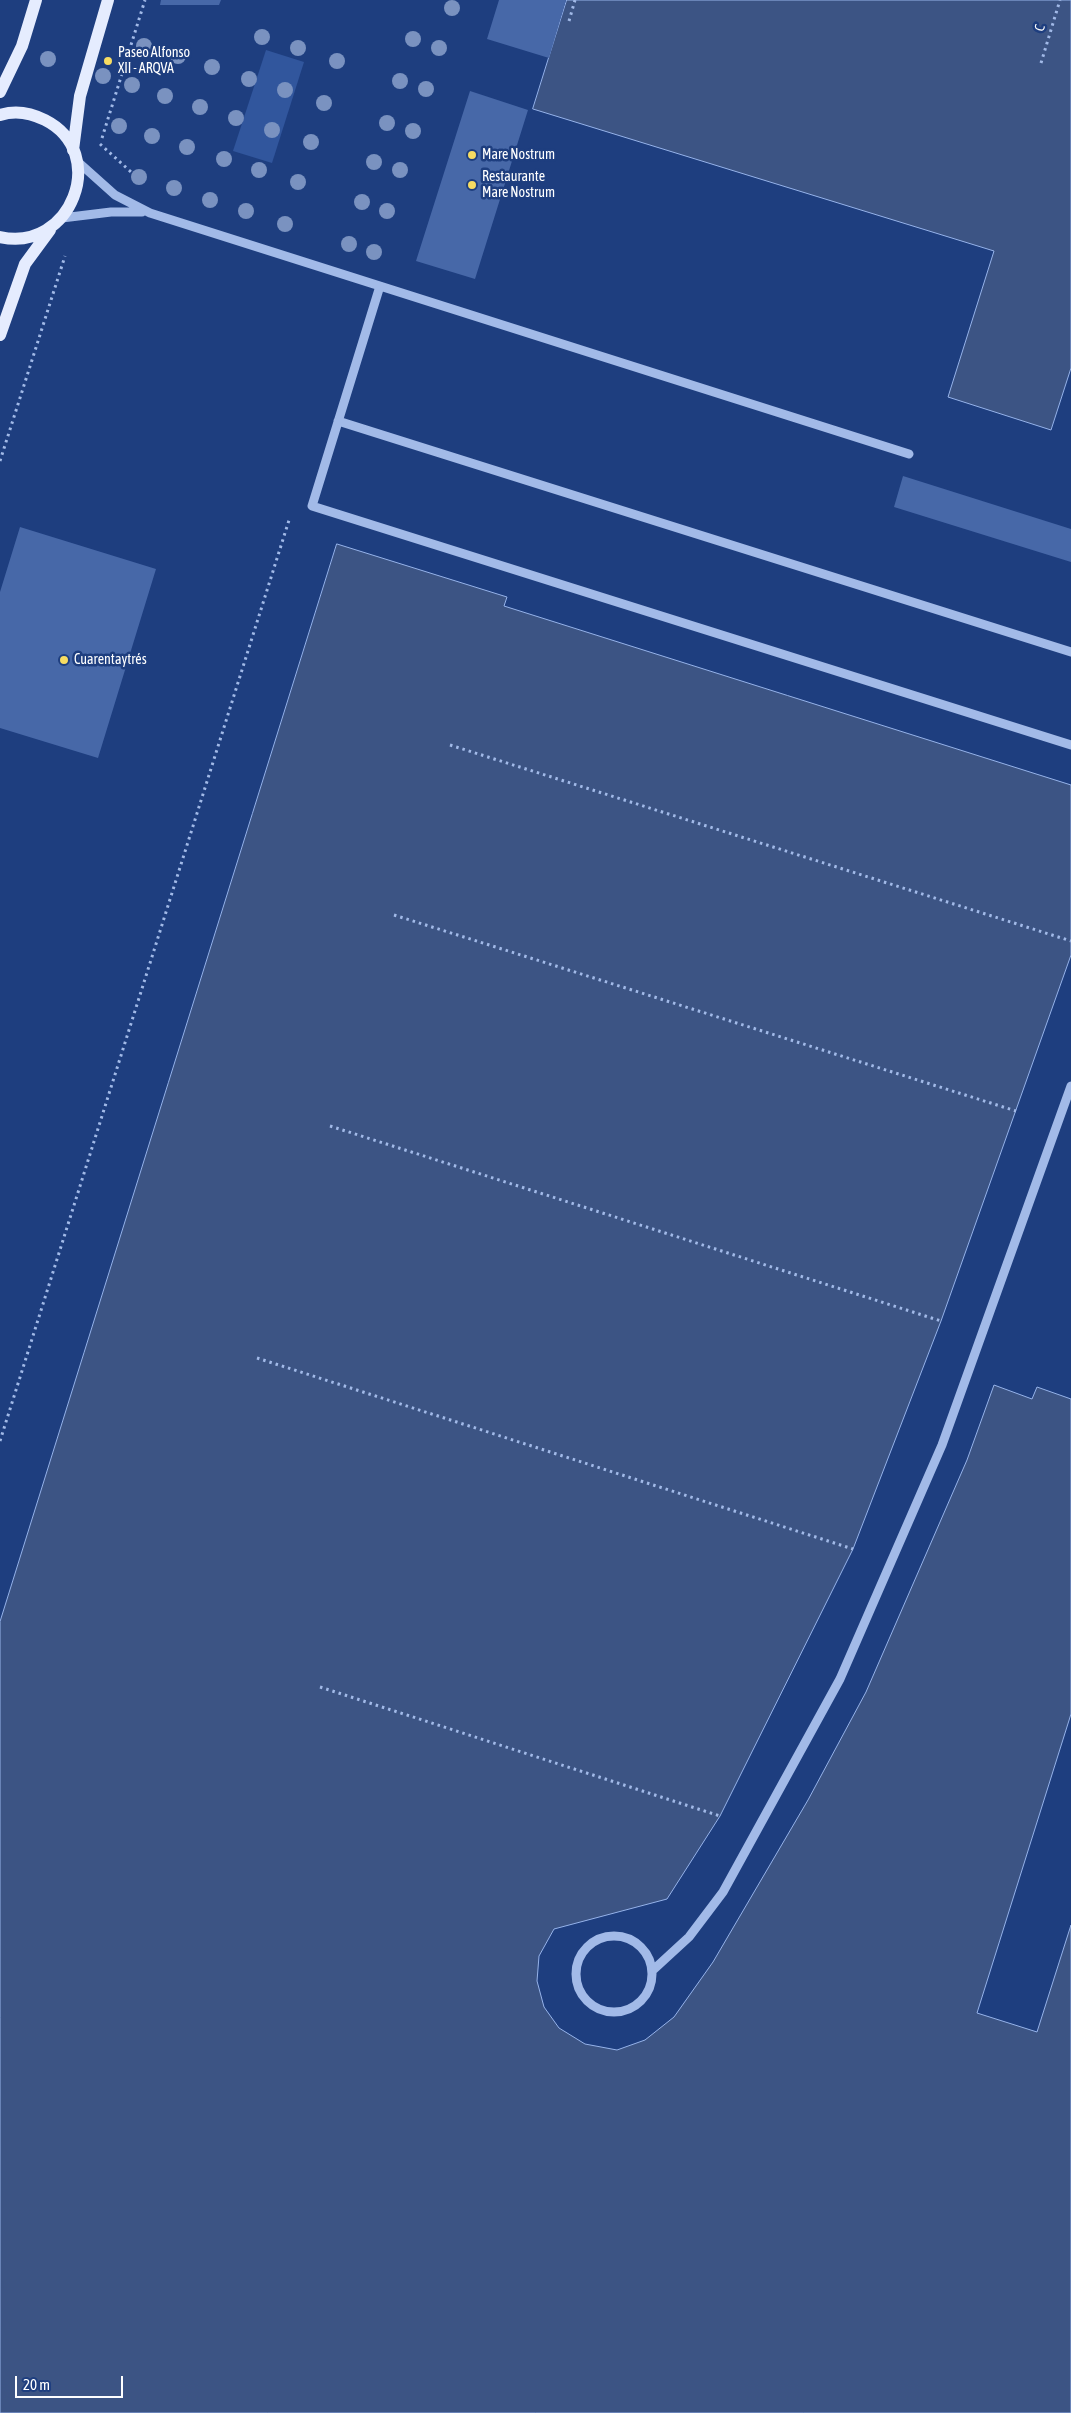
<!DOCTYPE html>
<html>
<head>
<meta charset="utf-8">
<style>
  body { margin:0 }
  #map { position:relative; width:1071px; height:2413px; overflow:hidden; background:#1e3e7f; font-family:"Asap Condensed",sans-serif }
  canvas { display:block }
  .scale { position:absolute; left:15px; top:2376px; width:108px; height:22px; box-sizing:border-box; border:2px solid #fff; border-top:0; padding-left:6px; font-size:15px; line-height:18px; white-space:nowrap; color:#fff; -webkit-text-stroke:4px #1e3e7f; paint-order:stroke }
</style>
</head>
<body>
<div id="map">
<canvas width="1071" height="2413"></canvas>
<div class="scale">20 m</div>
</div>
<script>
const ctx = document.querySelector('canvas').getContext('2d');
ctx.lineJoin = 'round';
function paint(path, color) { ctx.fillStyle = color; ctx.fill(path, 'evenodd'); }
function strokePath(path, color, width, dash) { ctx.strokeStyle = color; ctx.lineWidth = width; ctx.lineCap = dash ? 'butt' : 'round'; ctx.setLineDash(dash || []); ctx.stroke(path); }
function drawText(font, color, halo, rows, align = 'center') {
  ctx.font = font + ' "Asap Condensed",sans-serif'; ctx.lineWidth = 5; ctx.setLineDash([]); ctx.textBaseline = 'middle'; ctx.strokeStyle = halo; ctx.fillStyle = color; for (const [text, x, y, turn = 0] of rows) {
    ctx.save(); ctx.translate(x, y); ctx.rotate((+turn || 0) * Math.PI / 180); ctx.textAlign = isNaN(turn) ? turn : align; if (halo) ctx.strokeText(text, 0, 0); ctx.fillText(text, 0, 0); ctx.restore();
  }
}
paint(new Path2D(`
  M266,50L304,62L272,163L233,151Z`), '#31569d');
const water = new Path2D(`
  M567,0H1071V368L1051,430L948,397L994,251L533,109Z
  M337,544L507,597L504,606L1071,785V955L941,1321L853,1549L720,1816L667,1899L554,1929L539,1956L537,1981L544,2007L559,2028L585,2044L617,2050L645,2040L674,2017L713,1962L808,1800L866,1692L967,1460L994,1385L1032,1399L1037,1387L1071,1399V1714L977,2013L1037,2032L1071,1925V2413H0V1622Z`);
paint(water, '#3c5484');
strokePath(water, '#96b3ea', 1);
paint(new Path2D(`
  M161,0H221L219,5H160Z
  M499,0H566L549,58L487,39Z
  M470,91L528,110L475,279L416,261Z
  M903,476L1071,529V562L894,507Z
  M20,527L156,569L98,758L0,728V592Z`), '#4768a8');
strokePath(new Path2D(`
  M569,21L575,0
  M1041,63L1060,0
  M102,138L145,0
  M100,144L140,180
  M0,461L65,256
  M450,745L1071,941
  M394,915L1016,1111
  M330,1126L941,1321
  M257,1358L853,1549
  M0,1441L290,517
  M320,1687L720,1816`), '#a2bae8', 3, [2.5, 4]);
strokePath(new Path2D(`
  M77,161L115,195L150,213L909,454
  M62,218L111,212H142
  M380,286L312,506L1071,745
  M338,421L1071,652
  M576 1974a38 38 0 1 1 76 0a38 38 0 1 1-76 0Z
  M652,1971L689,1937L723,1892L840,1679L942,1445L1071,1086`), '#a2bae8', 9);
strokePath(new Path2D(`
  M0,92L22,46L36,0
  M0,115C15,110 31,113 45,120C110,153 71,253 0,237
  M73,150L80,96L108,0
  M0,335L25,264L50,230`), '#e5ecfe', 12);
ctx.fillStyle = '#7a92c0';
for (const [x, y] of [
  [452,8],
  [262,37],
  [413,39],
  [144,46],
  [298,48],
  [439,48],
  [178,56],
  [48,59],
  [337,61],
  [212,67],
  [103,76],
  [249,79],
  [400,81],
  [132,85],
  [426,89],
  [285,90],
  [165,96],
  [324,103],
  [200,107],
  [236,118],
  [387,123],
  [119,126],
  [272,130],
  [413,131],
  [152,136],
  [311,142],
  [187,147],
  [224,159],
  [374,162],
  [259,170],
  [400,170],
  [139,177],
  [298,182],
  [174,188],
  [210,200],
  [362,202],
  [246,211],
  [387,211],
  [285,224],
  [349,244],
  [374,252]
]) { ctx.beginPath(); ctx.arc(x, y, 8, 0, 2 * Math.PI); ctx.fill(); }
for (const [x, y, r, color] of [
  [108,61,5,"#f7dc62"],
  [472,155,5,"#f7dc62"],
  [472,185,5,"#f7dc62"],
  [64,660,5,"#f7dc62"]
]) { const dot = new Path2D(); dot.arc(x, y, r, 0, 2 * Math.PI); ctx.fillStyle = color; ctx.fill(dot); strokePath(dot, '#1e3e7f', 2); }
drawText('14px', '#fff', '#1e3e7f', [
  ["C",1040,28,-73]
]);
drawText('14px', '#fff', '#1e3e7f', [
  ["Paseo Alfonso",118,53],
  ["XII - ARQVA",118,69],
  ["Mare Nostrum",482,155],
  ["Restaurante",482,177],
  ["Mare Nostrum",482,193],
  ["Cuarentaytrés",74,660]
], 'left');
</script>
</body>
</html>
